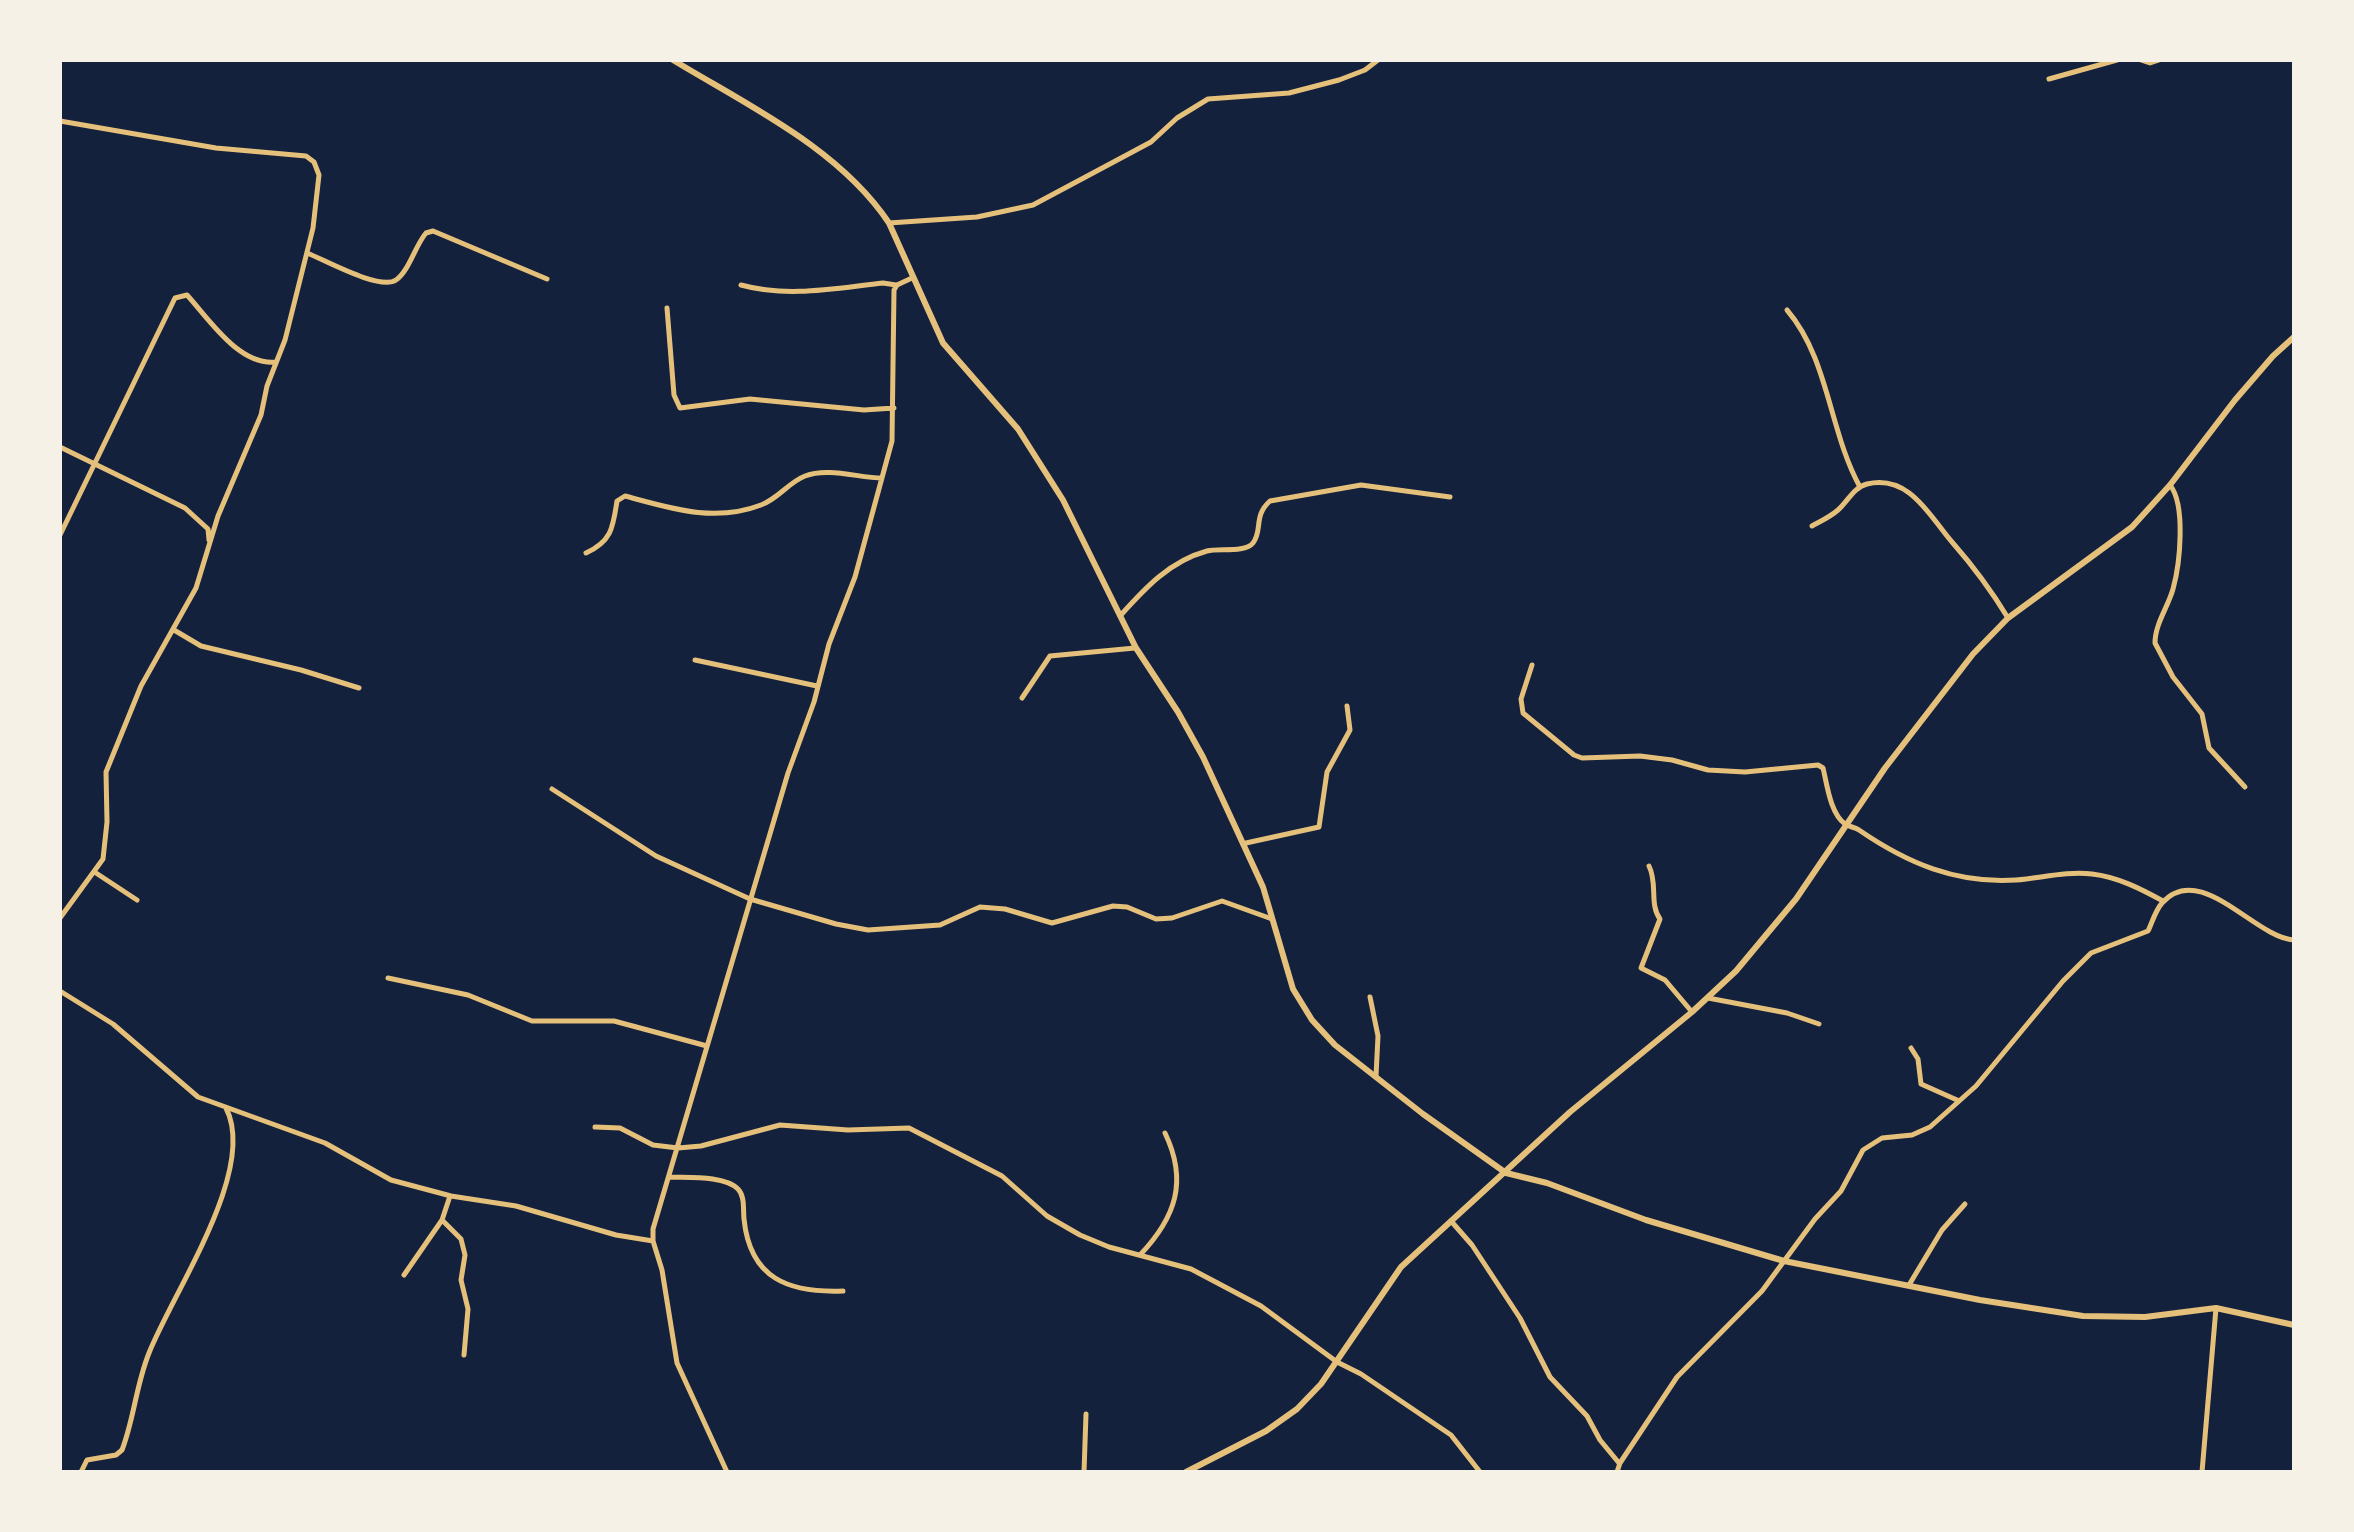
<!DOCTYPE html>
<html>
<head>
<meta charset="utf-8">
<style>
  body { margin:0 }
  #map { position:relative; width:2354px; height:1532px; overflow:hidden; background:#14213d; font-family:"Sofia Sans Condensed",sans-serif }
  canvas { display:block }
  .frame { position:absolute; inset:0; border:62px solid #f6f1e7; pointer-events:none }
</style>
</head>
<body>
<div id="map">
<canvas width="2354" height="1532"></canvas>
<div class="frame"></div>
</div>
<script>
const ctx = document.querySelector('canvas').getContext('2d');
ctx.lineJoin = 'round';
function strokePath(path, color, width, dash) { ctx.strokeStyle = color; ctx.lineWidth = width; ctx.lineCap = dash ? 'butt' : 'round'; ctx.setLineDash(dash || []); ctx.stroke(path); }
strokePath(new Path2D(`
  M2141,60L2150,63L2159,60
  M2049,79L2117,60
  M60,121L216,148L306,156L314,162L319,175L313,228L285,340L267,386L261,415L218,516L196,588L141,686L106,772L107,822L103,859L60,918
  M889,223L977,217L1033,205L1151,142L1177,118L1208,99L1289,93L1339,80L1365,70L1378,60
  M307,253C325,260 380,291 396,280C409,271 415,246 426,233L433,231L547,279
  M741,285C788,298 836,288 883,283L896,285
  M667,308L674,395L680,408L750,399L864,410L894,408
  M1787,310C1829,359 1829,431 1860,487
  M60,447L185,508L208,529L209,540
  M2170,485C2186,505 2180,564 2173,589C2168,607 2155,624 2155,643L2173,677L2202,714L2209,748L2245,787
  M1812,526C1821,521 1830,517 1838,510C1848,501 1854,487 1867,484C1910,474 1930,517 1952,542C1974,567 1991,590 2008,618
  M60,535L175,298L187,295C209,319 239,366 276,362
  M586,553C612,541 613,527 617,501L625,496C670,508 714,523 761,505C778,499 789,482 805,476C828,467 859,478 882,478
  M1120,616C1145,588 1170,561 1207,551C1219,548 1245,553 1253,543C1263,530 1253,516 1270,501L1361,485L1450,497
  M174,630L201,646L301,670L359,688
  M695,660L817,686
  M1532,665L1521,699L1523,713L1574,755L1582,758L1640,756L1672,760L1708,770L1745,772L1818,765L1823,768C1827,784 1830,813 1845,824C1849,827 1855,827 1859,830C1907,863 1956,884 2016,880C2041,878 2067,871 2092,874C2118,877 2141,889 2163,901
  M1022,698L1050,656L1135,648
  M552,789L656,856L750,899L836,924L868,930L940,925L980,907L1005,909L1052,923L1113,906L1127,907L1156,919L1172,918L1222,901L1272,919
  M1246,843L1319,827L1327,772L1350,730L1347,706
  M1649,866C1658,884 1649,904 1660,919L1641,968L1665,980L1692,1012
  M96,873L137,900
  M388,978L468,995L532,1021H614L707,1046
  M60,991L113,1024L198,1097L325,1143L391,1180L451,1196L516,1206L616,1235L653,1241
  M1370,997L1378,1036L1376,1076
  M1708,998L1787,1013L1819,1024
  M1911,1048L1918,1059L1921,1084L1957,1100
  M595,1127L620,1128L653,1145L678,1148L701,1146L780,1125L848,1130L909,1128L1002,1176L1047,1216L1080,1235L1109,1247L1191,1269L1261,1306L1337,1362L1361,1374L1451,1435L1480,1472
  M669,1177C687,1178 724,1175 738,1189C745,1196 743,1209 744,1219C750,1279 789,1293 843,1291
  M442,1220L461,1239L465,1255L461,1280L468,1309L464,1355
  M1451,1221L1472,1245L1520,1318L1550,1377L1587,1416L1600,1440L1619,1463
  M1140,1255C1176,1217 1188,1181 1165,1133
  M404,1275L442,1220L450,1196
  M1909,1285L1942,1230L1965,1204
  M81,1472L87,1460L116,1455L122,1450C134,1419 136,1385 149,1353C173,1292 258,1170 226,1108
  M727,1472L677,1363L662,1270L653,1241V1229L788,773L814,702L829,644L855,577L892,441L894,290L897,285L912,278
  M1084,1472L1086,1414
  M1617,1472L1620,1463L1677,1377L1762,1291L1815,1219L1841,1191L1863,1150L1882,1138L1912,1135L1930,1127L1976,1086L2063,981L2091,953L2148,931C2152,923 2155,911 2162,903C2200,860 2255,938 2294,940
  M2202,1472L2216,1308`), '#e5c07b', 5);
strokePath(new Path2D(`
  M673,60C747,105 839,148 889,223L943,343L1018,429L1063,500L1136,648L1178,712L1203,757L1263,887L1293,989L1312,1020L1335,1045L1423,1114L1506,1173L1547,1183L1646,1220L1784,1261L1980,1300L2083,1316L2145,1317L2216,1308L2294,1325
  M1186,1472L1266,1431L1297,1409L1321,1384L1401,1267L1570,1112L1692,1012L1736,971L1796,899L1885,768L1973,654L2008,618L2132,527L2170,485L2235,400L2273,356L2294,337`), '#e5c07b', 6);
</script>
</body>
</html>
